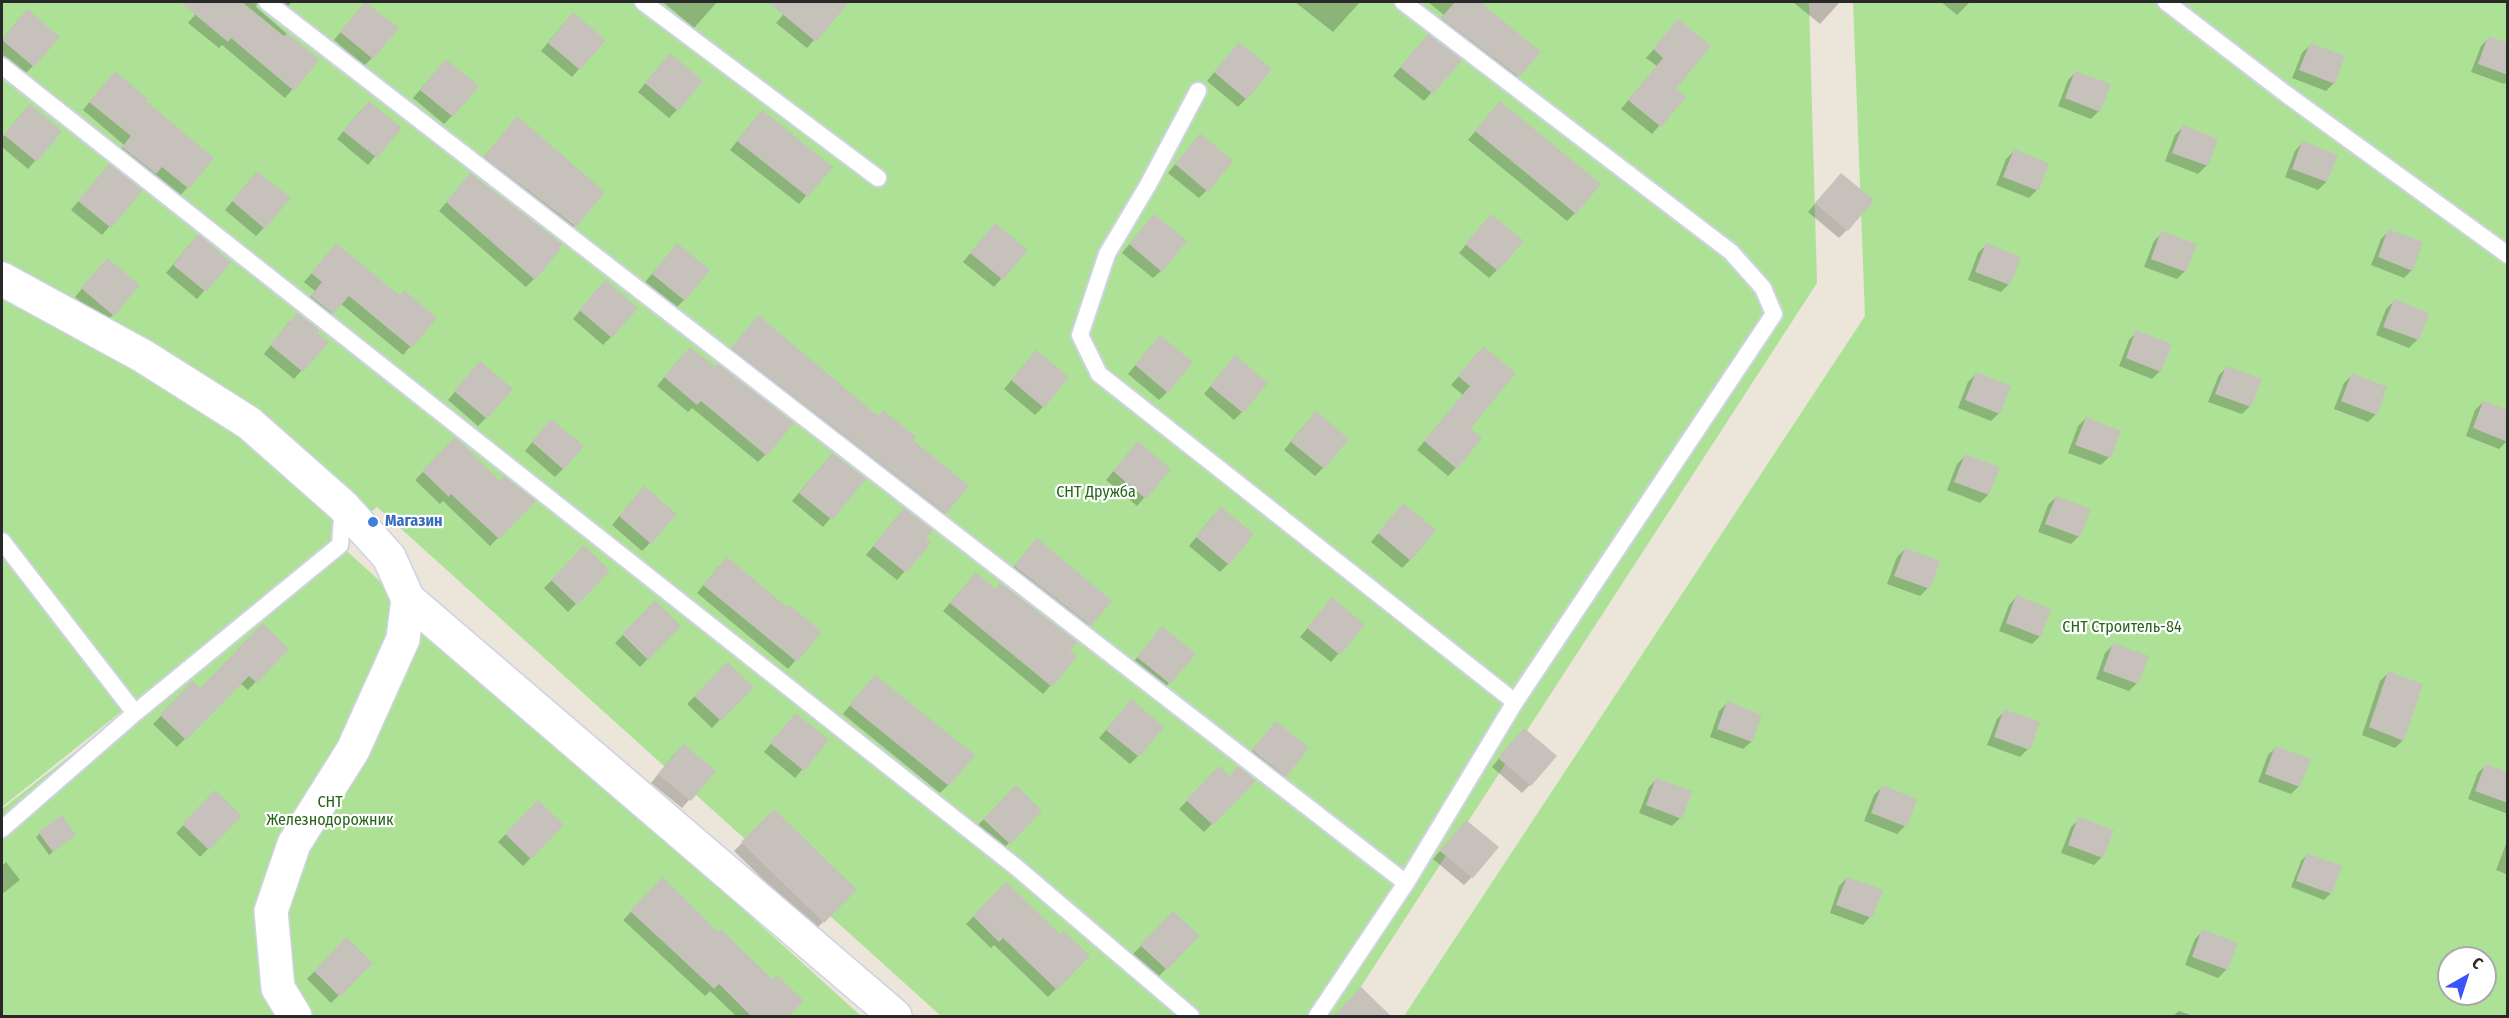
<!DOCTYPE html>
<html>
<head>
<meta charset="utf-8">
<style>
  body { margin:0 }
  #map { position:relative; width:2509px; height:1018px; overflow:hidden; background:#ebe5da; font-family:"Fira Sans Condensed",sans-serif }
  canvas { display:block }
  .frame { position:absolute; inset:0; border:3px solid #292929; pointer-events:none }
  .north { position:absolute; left:2437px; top:946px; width:60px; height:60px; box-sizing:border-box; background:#fff; border:2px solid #a9a9a9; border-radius:50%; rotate:39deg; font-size:16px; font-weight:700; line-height:24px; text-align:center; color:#292929 }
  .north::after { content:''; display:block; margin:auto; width:21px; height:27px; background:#3955f9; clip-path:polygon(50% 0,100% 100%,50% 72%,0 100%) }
</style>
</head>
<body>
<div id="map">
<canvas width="2509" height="1018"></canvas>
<div class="frame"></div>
<div class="north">С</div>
</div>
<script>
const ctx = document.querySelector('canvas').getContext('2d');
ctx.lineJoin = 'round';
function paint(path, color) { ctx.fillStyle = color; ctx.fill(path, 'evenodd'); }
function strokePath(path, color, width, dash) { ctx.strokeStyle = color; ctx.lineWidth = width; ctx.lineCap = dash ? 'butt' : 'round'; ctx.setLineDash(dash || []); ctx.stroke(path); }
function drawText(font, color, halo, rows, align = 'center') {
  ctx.font = font + ' "Fira Sans Condensed",sans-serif'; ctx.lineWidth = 4.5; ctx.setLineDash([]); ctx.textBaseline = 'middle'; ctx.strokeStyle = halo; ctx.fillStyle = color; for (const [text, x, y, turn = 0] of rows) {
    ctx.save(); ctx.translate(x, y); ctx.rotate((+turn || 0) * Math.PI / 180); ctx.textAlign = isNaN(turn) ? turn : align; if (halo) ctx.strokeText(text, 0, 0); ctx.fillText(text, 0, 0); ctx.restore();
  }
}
paint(new Path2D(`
  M2,2H1809L1817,283L1342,1016H941L377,507L2,807Z
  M1853,2H2507V1016H1404L1865,316ZM2449,958H2485V994H2449Z
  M340,545L861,1016H2V809Z`), '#ade296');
paint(new Path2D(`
  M206,2H257L256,7L317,60L285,98L222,45L219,48L188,23Z
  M264,2H292L281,13Z
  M663,2H717L694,28Z
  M794,2H828L839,11L807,48L776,23Z
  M1295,2H1360L1333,32Z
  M1428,2H1484L1481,4L1538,52L1510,84L1434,26L1444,15Z
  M1793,2H1840L1820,24Z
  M1941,2H1970L1957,15Z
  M358,11L372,58L364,66L334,40Z
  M19,19L33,66L25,74L2,54V40Z
  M565,22L604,40L572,77L541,51Z
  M1671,29L1674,89L1684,97L1652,134L1621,109L1657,66L1646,58Z
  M2489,38L2508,45V81L2504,84L2471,72L2481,46Z
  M1420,44L1460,60L1424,101L1393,76Z
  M2310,45L2334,83L2326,91L2292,78L2302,53Z
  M1231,52L1246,99L1238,107L1207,81Z
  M662,63L677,110L669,118L638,92Z
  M438,69L452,116L444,124L413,98Z
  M2076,72L2099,111L2091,119L2058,106L2068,80Z
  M107,81L144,102L212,159L180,196L154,174L147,181L115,156L124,145L83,110Z
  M361,110L399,128L368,165L337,139Z
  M1492,111L1575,213L1567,221L1468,140Z
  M21,114L60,132L28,169L2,147V138Z
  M517,118L603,192L567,234L477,165Z
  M754,120L831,167L799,204L730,150Z
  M2183,127L2216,140L2206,166L2198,174L2165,161L2175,135Z
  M1193,143L1207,190L1199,198L1168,173Z
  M2302,143L2336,156L2326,182L2318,190L2285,177L2295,151Z
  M2014,151L2037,190L2029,198L1996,185L2006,159Z
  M101,174L140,191L102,235L71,210Z
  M250,180L264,228L256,236L225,210Z
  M463,183L534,279L526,287L439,211Z
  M1833,183L1847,230L1839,238L1808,212Z
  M1147,223L1161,271L1153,278L1122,253Z
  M1483,224L1497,270L1489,278L1459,253Z
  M2389,231L2412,270L2404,278L2371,265L2381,239Z
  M987,233L1026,250L994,287L963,262Z
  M2162,233L2185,271L2177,279L2144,267L2154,241Z
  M190,244L229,262L197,299L166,273Z
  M1986,245L2009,284L2001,292L1968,280L1978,253Z
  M329,253L435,318L403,355L340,303L324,321L304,305L315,291L304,282Z
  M670,253L684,300L676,308L645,282Z
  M99,268L113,315L105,322L75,297Z
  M597,290L611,337L603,345L573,319Z
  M2394,301L2427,313L2417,340L2409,348L2376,335L2386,309Z
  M289,322L326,342L294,379L264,354Z
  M751,325L911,441L945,513L937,521L725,357Z
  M2137,332L2160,371L2152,379L2119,366L2129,340Z
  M1152,345L1167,392L1159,400L1128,374Z
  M682,356L766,454L758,462L692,408L688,412L657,386Z
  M1476,356L1468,429L1456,468L1448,476L1417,450L1463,395L1451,385Z
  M1028,360L1043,407L1035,415L1004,389Z
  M1228,365L1242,412L1234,420L1204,394Z
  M2227,367L2250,406L2242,414L2208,402L2219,375Z
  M472,371L486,418L478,426L448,400Z
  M1976,374L1999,413L1991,421L1958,408L1968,382Z
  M2352,375L2376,414L2368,422L2334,409L2344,383Z
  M2483,402L2507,441L2499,449L2466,436L2475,410Z
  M2086,418L2109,457L2101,465L2068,453L2078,426Z
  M1308,421L1323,468L1315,476L1284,450Z
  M543,429L563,469L555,477L525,451Z
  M455,439L500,482L534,501L490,546L443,501L440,504L415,480Z
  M1130,451L1169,469L1137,506L1106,480Z
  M1965,456L1988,495L1980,503L1947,490L1957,464Z
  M825,462L864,479L823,527L792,501Z
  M636,496L650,543L642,551L612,525Z
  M2056,497L2079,536L2071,544L2038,532L2048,505Z
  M1396,512L1410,560L1402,568L1371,542Z
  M1213,516L1228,564L1220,572L1189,546Z
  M896,518L929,543L897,580L866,555Z
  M584,548L608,571L568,612L544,588Z
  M1029,548L1089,625L1082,633L1007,575Z
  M1905,549L1928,588L1920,596L1887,584L1897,557Z
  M719,566L820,632L788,669L697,593Z
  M968,582L1075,657L1043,694L943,611Z
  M2016,597L2040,636L2032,644L1999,631L2009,605Z
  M655,603L679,626L640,667L615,643Z
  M1325,607L1363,625L1331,662L1300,637Z
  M1155,636L1169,683L1161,691L1130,666Z
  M2113,645L2137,683L2129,691L2096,679L2105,653Z
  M287,649L248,690L240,683L177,747L153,724L193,683L200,690Z
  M727,664L751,687L712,728L687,704Z
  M2388,673L2403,740L2395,748L2362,735L2380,681Z
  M867,685L948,785L940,793L843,714Z
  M1727,703L1751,742L1743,749L1710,737L1719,711Z
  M1124,709L1138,756L1130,764L1099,738Z
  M2005,711L2028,749L2020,757L1987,745L1997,719Z
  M788,723L827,740L795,778L764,752Z
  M1276,723L1284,776L1277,783L1245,759Z
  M1516,738L1530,785L1522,793L1492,767Z
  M2276,747L2299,786L2291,794L2258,782L2268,755Z
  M675,753L714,771L682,808L651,783Z
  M2486,765L2508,773V814L2468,799L2478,773Z
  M1219,768L1229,778L1254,781L1204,832L1179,809Z
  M1657,779L1680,818L1672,826L1639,813L1649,787Z
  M1016,787L1040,811L1001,851L976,827Z
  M1882,787L1905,826L1897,834L1864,821L1874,795Z
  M215,792L240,816L200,857L176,833Z
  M538,802L562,825L523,866L498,842Z
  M774,811L855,890L815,930L734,851Z
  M2079,819L2102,857L2094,865L2061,853L2071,827Z
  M1466,822L1472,877L1464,885L1433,859Z
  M39,834L71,838L49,855L36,837Z
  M2508,839V875L2496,870Z
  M2307,855L2331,893L2324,900L2291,887L2301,861Z
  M6,862L20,880L2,894V866Z
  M1847,878L1870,917L1863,925L1830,913L1839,886Z
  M663,879L786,1016H736L710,991L705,996L623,920Z
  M1006,884L1060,936L1088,956L1048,997L994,945L991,948L966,924Z
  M1173,913L1198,936L1158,977L1133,954Z
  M2203,931L2236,944L2226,970L2218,978L2185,965L2195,939Z
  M346,939L371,963L331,1003L307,979Z
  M2179,1011L2194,1016H2173Z`), '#0003');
paint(new Path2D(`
  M180,2H242L284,36L287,33L319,60L294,91L231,38L228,42Z
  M365,2L399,28L373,59L340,32Z
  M768,2H849L816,42Z
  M1455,2H1480L1541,52L1519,77L1441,18Z
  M27,9L60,37L34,67L2,40Z
  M573,12L606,40L580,70L548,43Z
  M1678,19L1711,46L1676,89L1686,97L1661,127L1628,100L1663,58L1653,49Z
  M1428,34L1462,60L1433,94L1400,67Z
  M2488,36L2508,43V75L2478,64Z
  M1239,42L1272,69L1247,100L1214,72Z
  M2310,43L2345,56L2335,84L2299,70Z
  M670,53L703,81L678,111L645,83Z
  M446,59L479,86L453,117L420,90Z
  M115,71L148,99L146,101L214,158L189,189L162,167L156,174L122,147L131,136L89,102Z
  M2075,71L2111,84L2100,112L2065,98Z
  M369,101L402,128L377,158L343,131Z
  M1500,101L1601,184L1576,214L1475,131Z
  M29,104L62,131L37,162L4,135Z
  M762,110L833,167L808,197L737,141Z
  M517,116L605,192L576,227L484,157Z
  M2183,125L2218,139L2208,166L2172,153Z
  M1200,133L1233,161L1208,192L1175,164Z
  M2302,141L2338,155L2327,182L2292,169Z
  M2014,149L2049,163L2039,191L2003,177Z
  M109,164L143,190L111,228L78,201Z
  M257,171L291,198L265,229L232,201Z
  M470,173L562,244L559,248L561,249L535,280L446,202Z
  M1841,173L1874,200L1848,231L1815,203Z
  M1154,214L1187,241L1162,272L1129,244Z
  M1491,214L1524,241L1498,271L1465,244Z
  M995,223L1028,250L1003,280L970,253Z
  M2388,229L2423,242L2413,271L2378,257Z
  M2161,231L2197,244L2186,272L2151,259Z
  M198,234L231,262L206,292L173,265Z
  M336,243L400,296L404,290L437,318L412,348L349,296L333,314L311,296L322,282L311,273Z
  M677,243L710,270L685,301L652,274Z
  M1986,243L2021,257L2010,285L1975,272Z
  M107,258L140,285L114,316L81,288Z
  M605,280L638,308L612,338L579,310Z
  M2394,299L2429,313L2419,340L2383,327Z
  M297,313L320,330L317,333L329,342L303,372L270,345Z
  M758,315L878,416L883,410L916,437L913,440L969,486L946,514L731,348Z
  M2136,330L2172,344L2161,372L2126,358Z
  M1160,335L1193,362L1168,393L1135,365Z
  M1483,346L1516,373L1470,429L1482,438L1457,469L1424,441L1470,386L1458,376Z
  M690,347L715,367L718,364L794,423L767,456L701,401L697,405L664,377Z
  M1036,350L1069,377L1044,408L1011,380Z
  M1235,355L1268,383L1243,413L1210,386Z
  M480,361L513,389L487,419L454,391Z
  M2226,366L2262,379L2251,407L2215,394Z
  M1976,372L2011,386L2000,414L1965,400Z
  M2352,373L2387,387L2377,415L2341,401Z
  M2483,401L2508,410V442L2473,428Z
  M1316,411L1349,439L1324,469L1291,442Z
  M2086,417L2121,431L2111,458L2075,445Z
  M551,419L584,446L564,470L532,442Z
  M455,437L500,481L504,476L536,501L499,539L451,494L449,497L422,471Z
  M1138,441L1171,469L1146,499L1113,471Z
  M832,453L866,479L832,520L799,493Z
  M1965,454L2000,467L1989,495L1954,482Z
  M644,486L677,514L651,544L619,516Z
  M2056,496L2091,509L2080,537L2045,524Z
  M1403,503L1436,530L1411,561L1378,533Z
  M1221,507L1254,534L1229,565L1196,537Z
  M904,508L933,530L926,538L931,543L906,573L873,546Z
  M1037,538L1112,601L1091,626L1014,566Z
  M584,545L610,571L577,605L551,580Z
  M1905,548L1940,561L1930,589L1894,576Z
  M727,557L787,607L789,605L822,632L797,662L703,585Z
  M976,572L996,589L1000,583L1077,642L1070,651L1077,657L1052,687L950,603Z
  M2016,595L2051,609L2041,637L2006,623Z
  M1332,597L1365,625L1340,655L1307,628Z
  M655,600L681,626L648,660L622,634Z
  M263,623L289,649L257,683L249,676L186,740L160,715L193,681L200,688Z
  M1162,626L1196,654L1170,684L1137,657Z
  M2113,643L2149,656L2138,684L2103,671Z
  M727,662L754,687L721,721L694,696Z
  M2388,671L2423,684L2404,741L2369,727Z
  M875,675L975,755L949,786L849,705Z
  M1131,699L1164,727L1139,757L1106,730Z
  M1727,701L1762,715L1752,742L1717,729Z
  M2004,709L2040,722L2030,750L1994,737Z
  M796,713L829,740L804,771L770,743Z
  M1276,721L1309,748L1286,777L1252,750Z
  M1524,728L1557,756L1531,786L1498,758Z
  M683,744L716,771L691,801L658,774Z
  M2275,746L2311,759L2300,787L2265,774Z
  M2485,764L2508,772V803L2475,791Z
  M1219,766L1230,776L1238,766L1256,781L1213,825L1186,800Z
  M1656,778L1692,791L1682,819L1646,805Z
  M1016,785L1042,811L1010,844L983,819Z
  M1882,785L1917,799L1907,827L1871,813Z
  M215,790L242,816L209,850L182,824Z
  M538,800L564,825L531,859L505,834Z
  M774,809L857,890L824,923L741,842Z
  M62,815L76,835L53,852L38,832Z
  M2078,817L2114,830L2103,858L2068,845Z
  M1466,820L1499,847L1473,878L1440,851Z
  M2307,853L2342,866L2332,894L2296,881Z
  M663,877L718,932L721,929L773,980L777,975L804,1001L788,1017H752L719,984L714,989L630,911Z
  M1847,877L1883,890L1872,918L1836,905Z
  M1006,882L1060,934L1064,931L1090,956L1057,990L1003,938L999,942L973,916Z
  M1173,911L1200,936L1167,970L1140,945Z
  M2202,929L2238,943L2228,970L2192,957Z
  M346,937L373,963L340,997L314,971Z
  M1361,987L1392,1017H1333Z`), '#c6c1ba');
const service = new Path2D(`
  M267,2L1406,883
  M643,2L878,178
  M2166,2L2286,94L2508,255
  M2,66L1016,867L1191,1016
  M1198,91L1148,185L1107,254L1080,335L1099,374L1515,702
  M2,541L135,713
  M2,829L135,713L340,545L343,507
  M1317,1016L1406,883L1515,702L1774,314L1763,288L1731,252L1403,2`);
const minor = new Path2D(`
  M2,279L143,356L249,423L343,506L389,557L408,599L403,639L353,750L294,844L271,911L278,988L295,1016
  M408,599L895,1016`);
strokePath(service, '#cfd2e2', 20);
strokePath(minor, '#cfd2e2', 36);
strokePath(service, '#fff', 16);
strokePath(minor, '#fff', 33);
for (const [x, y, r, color] of [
  [373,522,6,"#3f7fe0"]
]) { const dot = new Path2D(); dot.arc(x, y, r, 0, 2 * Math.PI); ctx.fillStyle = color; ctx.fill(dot); strokePath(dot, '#fff', 2); }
drawText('16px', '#26651a', '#fff', [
  ["СНТ Дружба",1096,493],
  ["СНТ Строитель-84",2122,628],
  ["СНТ",330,803],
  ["Железнодорожник",330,821]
]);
drawText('bold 16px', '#366cbe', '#fff', [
  ["Магазин",385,522]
], 'left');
</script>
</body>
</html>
